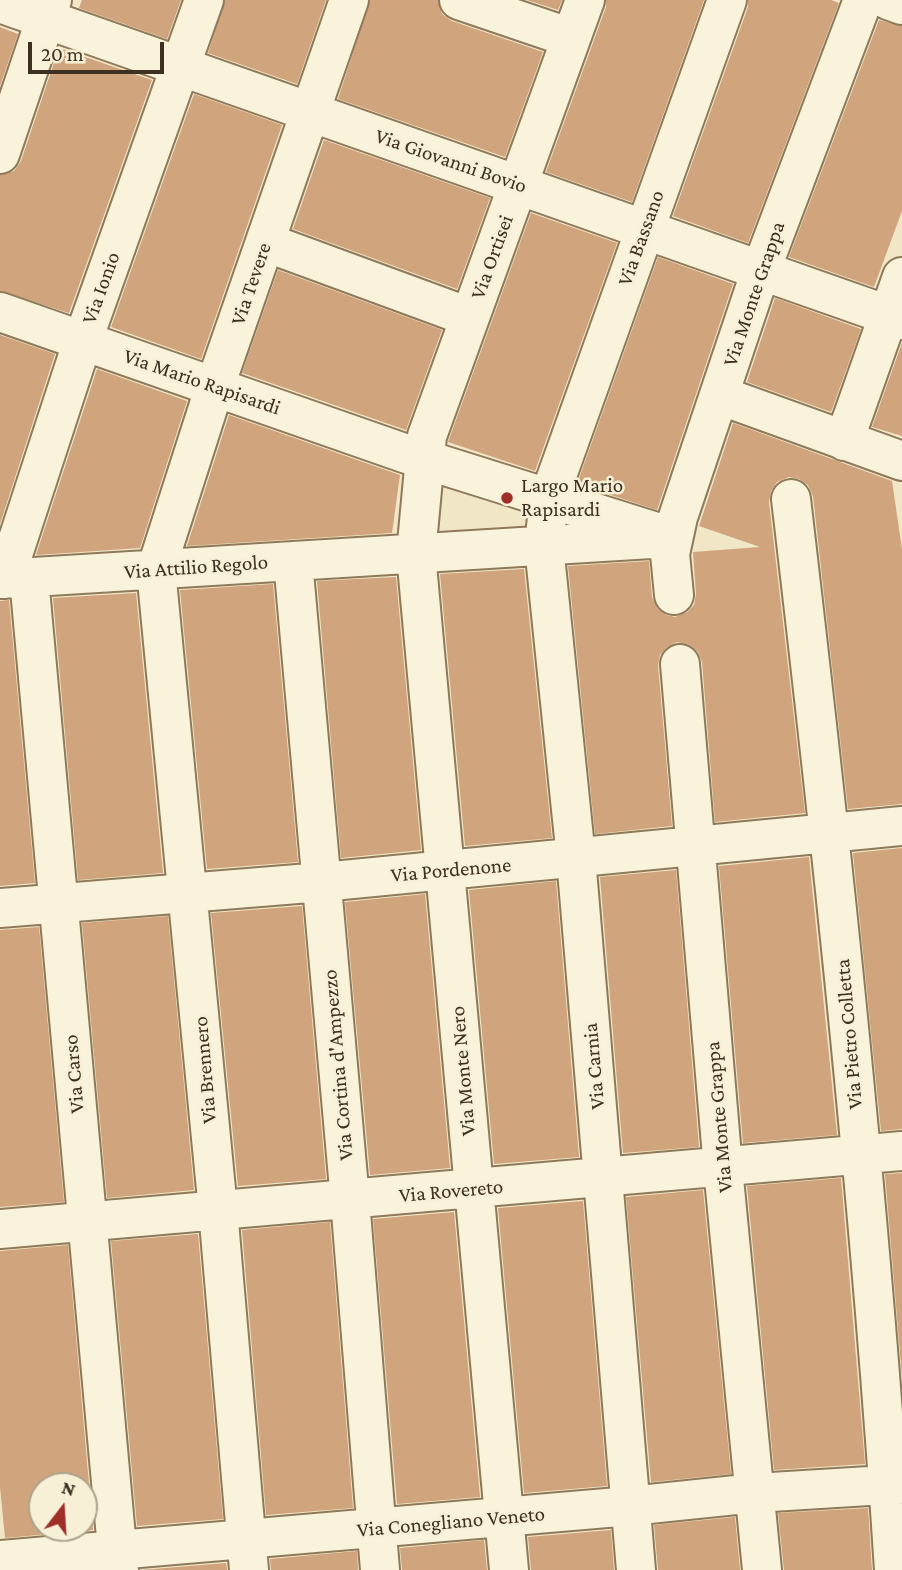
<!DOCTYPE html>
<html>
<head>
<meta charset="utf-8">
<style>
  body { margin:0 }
  #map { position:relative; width:902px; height:1570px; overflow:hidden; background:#f1e7c7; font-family:"Crimson Pro",serif }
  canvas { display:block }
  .north { position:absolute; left:28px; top:1472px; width:70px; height:70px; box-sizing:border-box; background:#f7f0d7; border:2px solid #ada38e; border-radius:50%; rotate:17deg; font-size:19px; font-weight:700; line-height:28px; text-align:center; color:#3d3020 }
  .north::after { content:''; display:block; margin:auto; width:24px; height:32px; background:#a02e28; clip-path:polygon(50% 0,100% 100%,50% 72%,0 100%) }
  .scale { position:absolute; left:28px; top:42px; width:136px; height:32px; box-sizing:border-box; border:4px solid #3d3020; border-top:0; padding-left:9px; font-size:21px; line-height:24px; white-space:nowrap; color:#3d3020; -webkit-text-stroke:5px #f7f0d7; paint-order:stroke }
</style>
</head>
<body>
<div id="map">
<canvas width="902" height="1570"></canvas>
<div class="north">N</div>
<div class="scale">20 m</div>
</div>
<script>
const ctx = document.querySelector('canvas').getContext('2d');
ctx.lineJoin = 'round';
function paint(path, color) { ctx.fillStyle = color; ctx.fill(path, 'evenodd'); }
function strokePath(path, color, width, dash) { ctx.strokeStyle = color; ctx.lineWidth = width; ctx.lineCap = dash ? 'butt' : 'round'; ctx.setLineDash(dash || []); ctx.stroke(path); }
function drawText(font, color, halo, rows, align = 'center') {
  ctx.font = font + ' "Crimson Pro",serif'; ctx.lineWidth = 5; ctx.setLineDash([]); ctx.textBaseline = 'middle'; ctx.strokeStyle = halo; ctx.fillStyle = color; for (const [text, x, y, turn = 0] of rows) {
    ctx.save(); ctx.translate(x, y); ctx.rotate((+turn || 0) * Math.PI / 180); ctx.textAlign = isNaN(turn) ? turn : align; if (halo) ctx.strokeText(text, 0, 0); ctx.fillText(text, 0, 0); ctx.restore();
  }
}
paint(new Path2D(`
  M82,0H181L167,39L79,8Z
  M225,0H326L297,84L208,53Z
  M370,0H438L442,14L452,21L543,52L505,157L338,99Z
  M527,0H562L558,10Z
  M606,0H704L632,202L546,172L606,7Z
  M748,0H831L839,3L748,243L673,216L748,7Z
  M879,20L902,26V211L874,287L789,257Z
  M0,27L18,34L0,86Z
  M59,48L152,80L69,313L0,291V175L14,171L21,161Z
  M194,94L282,125L201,359L111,327Z
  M324,140L490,198L457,289L293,229Z
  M531,213L617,243L535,471L448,442Z
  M658,257L733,284L657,510L577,484Z
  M278,270L442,330L406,430L242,373Z
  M775,298L861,329L831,412L747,382Z
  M0,335L55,354L0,524Z
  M902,343V436L872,427Z
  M97,369L187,401L140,548L36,555Z
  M229,415L400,475L392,533L187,546Z
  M733,423L892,481L902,549V804L848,809L813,496L808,485L799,479L789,477L777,482L771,491L769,502L805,813L715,822L702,662L698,652L690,645L677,642L667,647L660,655L658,665L672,826L595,834L568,566L649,561L652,597L657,608L666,615L675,617L687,612L694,605L696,594L693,552L760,547L699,526Z
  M524,569L552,838L465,846L440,574Z
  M396,577L421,850L341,858L317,581Z
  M273,584L298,862L207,869L180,590Z
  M136,593L163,873L78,880L53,598Z
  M9,600L35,883L0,886V601Z
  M902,848V1129L881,1131L853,853Z
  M809,857L837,1135L743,1143L719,866Z
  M676,870L699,1147L623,1153L600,877Z
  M556,881L579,1157L494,1164L469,890Z
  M425,894L450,1168L370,1175L345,902Z
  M302,906L326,1179L238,1186L211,913Z
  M168,916L194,1190L107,1198L82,923Z
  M39,927L64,1202L0,1207V930Z
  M902,1173V1377L885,1174Z
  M841,1178L865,1464L774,1470L747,1186Z
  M703,1190L731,1474L651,1482L626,1197Z
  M583,1201L607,1486L524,1493L498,1208Z
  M454,1212L480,1497L397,1504L373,1219Z
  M330,1222L353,1508L266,1515L242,1230Z
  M198,1234L223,1519L137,1526L111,1241Z
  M68,1245L93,1530L5,1538L0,1487V1251ZM42,1486H84V1528H42Z
  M868,1508L872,1570H784L778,1513Z
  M735,1517L740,1570H658L654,1525Z
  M611,1530L614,1570H531L528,1537Z
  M484,1540L487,1570H402L400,1548Z
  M357,1551L358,1570H271L270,1559Z
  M226,1563L227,1570H141Z`), '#d0a47c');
const street = new Path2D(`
  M459,0L571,38
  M888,0L902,5
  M0,3L902,320
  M0,154L52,0
  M265,242L469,317
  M0,312L404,453L672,537
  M719,395L902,461
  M844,441L902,277
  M791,499C833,855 871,1212 894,1570
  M293,561L350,1200L380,1570
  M29,578L119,1570
  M0,579L651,539
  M5,579L83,340L204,0
  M674,595L670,554L678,517L761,270L863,0
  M680,664L723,1168L762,1570
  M0,908L322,882L902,826
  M0,1229L902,1151
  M0,1560L630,1506L755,1493L902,1484
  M249,1570L218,1210L156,570L215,386L349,0
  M509,1570L416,554L427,436L585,0
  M636,1570L576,858L544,546L549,498L727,0`);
strokePath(street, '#8e795b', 42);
strokePath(street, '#faf3db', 38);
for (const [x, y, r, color] of [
  [507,498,7,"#a02e28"]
]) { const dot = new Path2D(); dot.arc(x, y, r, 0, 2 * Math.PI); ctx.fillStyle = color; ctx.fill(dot); strokePath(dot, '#f7f0d7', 2.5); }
drawText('21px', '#3d3020', '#f7f0d7', [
  ["Via Giovanni Bovio",451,161,19],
  ["Via Bassano",641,238,-70],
  ["Via Ortisei",492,257,-70],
  ["Via Tevere",251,284,-71],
  ["Via Ionio",101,288,-70],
  ["Via Monte Grappa",754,294,-71],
  ["Via Mario Rapisardi",202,382,19],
  ["Via Attilio Regolo",196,567,-4],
  ["Via Pordenone",451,870,-5],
  ["Via Pietro Colletta",849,1034,-95],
  ["Via Cortina d'Ampezzo",338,1065,-95],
  ["Via Carnia",594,1066,-95],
  ["Via Brennero",205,1070,-95],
  ["Via Monte Nero",463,1071,-95],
  ["Via Carso",74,1074,-95],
  ["Via Monte Grappa",719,1117,-95],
  ["Via Rovereto",451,1191,-5],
  ["Via Conegliano Veneto",451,1522,-5]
]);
drawText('21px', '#3d3020', '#f7f0d7', [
  ["Largo Mario",521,486],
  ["Rapisardi",521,510]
], 'left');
</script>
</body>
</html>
